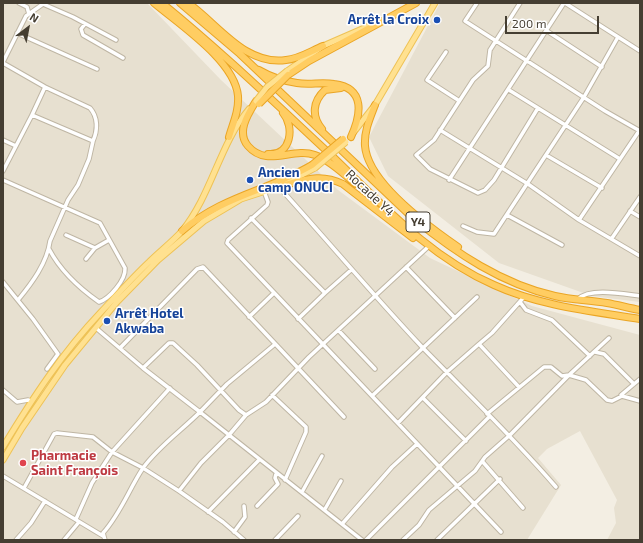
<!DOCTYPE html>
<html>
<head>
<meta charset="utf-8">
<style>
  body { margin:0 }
  #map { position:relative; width:643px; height:543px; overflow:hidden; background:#f3eee3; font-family:"Exo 2",sans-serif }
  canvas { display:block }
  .frame { position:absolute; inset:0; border:4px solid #453e32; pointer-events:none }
  .north { position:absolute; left:8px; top:8px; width:40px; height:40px; -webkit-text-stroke:3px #fff; paint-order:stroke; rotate:32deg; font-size:11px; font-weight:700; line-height:16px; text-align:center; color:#453e32 }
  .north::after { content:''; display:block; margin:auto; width:14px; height:18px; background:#453e32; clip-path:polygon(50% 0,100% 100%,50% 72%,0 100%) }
  .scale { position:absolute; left:505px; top:16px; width:94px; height:18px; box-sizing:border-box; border:2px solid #453e32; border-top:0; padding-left:5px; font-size:12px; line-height:14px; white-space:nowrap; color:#453e32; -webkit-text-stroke:3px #fff; paint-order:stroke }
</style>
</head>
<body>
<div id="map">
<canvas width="643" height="543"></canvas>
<div class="frame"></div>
<div class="north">N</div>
<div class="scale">200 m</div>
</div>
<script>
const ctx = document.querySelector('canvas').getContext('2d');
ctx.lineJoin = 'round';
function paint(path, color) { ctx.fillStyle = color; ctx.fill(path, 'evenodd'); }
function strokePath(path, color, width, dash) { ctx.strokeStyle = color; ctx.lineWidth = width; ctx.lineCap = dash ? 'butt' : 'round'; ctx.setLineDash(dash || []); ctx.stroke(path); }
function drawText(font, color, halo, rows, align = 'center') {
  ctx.font = font + ' "Exo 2",sans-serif'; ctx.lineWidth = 3; ctx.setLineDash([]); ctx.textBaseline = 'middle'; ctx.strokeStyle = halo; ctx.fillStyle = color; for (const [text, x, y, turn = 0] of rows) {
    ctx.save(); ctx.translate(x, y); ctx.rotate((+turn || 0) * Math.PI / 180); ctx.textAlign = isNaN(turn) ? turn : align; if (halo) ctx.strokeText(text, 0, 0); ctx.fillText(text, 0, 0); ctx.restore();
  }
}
paint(new Path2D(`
  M3,3H147L221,80L338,190L430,258L532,306L640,335V540H607L616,523L614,508L617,500L580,431L547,449L538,458L561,485L527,540H3Z
  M440,3H640V302L592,296L499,263L388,176L369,137Z`), '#e7e0d0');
const street = new Path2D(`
  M19,3L27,7L29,14
  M477,3L465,21L605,111L640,131
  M520,3L490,50L488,66L473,80L434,140L416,155L430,169L478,193L485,190L494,180L538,108
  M565,3L640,51
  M85,24L81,29L83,35L123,58
  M547,31L602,67
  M17,33L97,69
  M446,52L427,80L458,100
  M3,62L26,16L43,4L73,17L116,40
  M3,63L45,87L90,108C98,117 98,130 93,141
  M509,90L620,159
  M440,130L528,184L579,220L640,256
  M3,140L16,146
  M546,155L602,188
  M3,171L32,115
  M3,180L100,223L125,268C126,280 109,299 99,302C79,288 60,270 49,249
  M449,180L564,3
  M279,187C327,240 373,295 422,347C467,393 514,438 556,487
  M264,191L268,202L267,205L228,240L227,243L372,396L477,297
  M630,211L640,217
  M507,215L562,245
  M251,218L325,293L298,319
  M579,220L639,131
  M463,226L477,232L494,234L584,97L618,37
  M66,235L95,248L109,240
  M612,238L640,197
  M86,259L95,248
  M406,267L455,318
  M3,282L33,319L58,354L47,369
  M325,293L351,270
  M578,299C590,287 624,294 640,296
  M18,300C32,283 47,263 50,241L68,200L78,185L89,159L93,141L32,115L45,87
  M520,302L526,310L552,320L590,356
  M249,317L274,293
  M96,328L143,368L200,412L227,384L274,345
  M339,331L375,369
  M479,344L492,333L524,297
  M120,348L197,269L203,267L344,417
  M595,352L604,354L634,384
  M143,368L169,343H173L197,365L239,410L246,415L266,402L309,357L428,247
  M3,390L17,402L28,400L31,401
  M272,395L306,427V432L285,480
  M621,395L640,379
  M372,396L501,532
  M423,398L466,441
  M487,414L544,367H551L562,376L569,375L609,338
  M398,423L447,372L479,344L519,387
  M482,461L523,508
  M3,476L103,536
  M24,488L54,434L57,433L93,437L112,452L143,468L179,491L223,522L244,540
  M179,491L201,463L229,435L246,415
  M302,492L322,456
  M257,506L278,484L275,478L276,474
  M325,509L341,481
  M208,512L259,460
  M76,519L92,483L112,452L170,388
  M342,524L392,467L417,444
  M234,532L245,517L244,506
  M16,540L31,523L45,501
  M64,540L79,522
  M105,540L103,533C121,513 129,489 143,468C158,447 182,430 200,412L362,540
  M275,540L298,516
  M366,540L489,417
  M403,540L419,525L429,510L475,471L485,457L510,435L569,375L586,380L607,400L612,401L622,396L640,401
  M437,540L500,479`);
const primary = new Path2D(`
  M287,71L323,46L369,26
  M353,133L375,105L435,3
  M3,447C32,399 62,353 101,312C117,295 132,278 149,262C159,252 172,242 182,231C212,194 219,145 249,109
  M3,460L22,428L65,365L117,302L158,260L204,221L226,208L241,199L281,186L315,168`);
const highway = new Path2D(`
  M154,3C180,25 235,61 238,96C239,111 233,123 229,137
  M162,3C221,51 276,104 332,156C382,204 429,257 494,285C540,306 591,311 640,319
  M180,3L240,54L414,219C456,253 502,284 555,296C572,300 590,300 607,303C618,305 629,308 640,310
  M188,3C218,24 245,66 286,60C299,59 311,51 323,46
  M259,70C271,77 283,81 297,83C309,85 322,82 334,84C366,88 361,115 351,137
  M288,75L309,61L416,3
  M256,101C248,114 236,132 248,146C267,168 292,147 315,155C330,160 344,175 356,184
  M375,105C370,118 364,131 365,146C368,183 429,227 458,247
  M322,129C311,116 313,101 325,90L341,88
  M268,154C291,156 295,127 283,113
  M281,186C305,180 320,173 343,184L413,238
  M182,231C222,196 268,191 312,165`);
strokePath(street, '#bfb6a4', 5.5);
strokePath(primary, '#eec256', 7);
strokePath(highway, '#eaa525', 8);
strokePath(street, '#fff', 3.5);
strokePath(primary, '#ffe190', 5);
strokePath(highway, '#ffcd62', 6);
const primaryBridge = new Path2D(`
  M256,101L267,87L287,71
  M315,168L346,142`);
const highwayBridge = new Path2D(`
  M259,104L288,75
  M312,165L343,139`);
strokePath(primaryBridge, '#eec256', 7, []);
strokePath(highwayBridge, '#eaa525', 8, []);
strokePath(primaryBridge, '#ffe190', 5);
strokePath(highwayBridge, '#ffcd62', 6);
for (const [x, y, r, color] of [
  [437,20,4,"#1a4fb4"],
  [250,180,4,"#1a4fb4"],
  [107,321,4,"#1a4fb4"],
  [23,463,4,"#e0444e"]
]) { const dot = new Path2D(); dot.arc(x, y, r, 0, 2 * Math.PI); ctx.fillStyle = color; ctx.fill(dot); strokePath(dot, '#fff', 1.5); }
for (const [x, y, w] of [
  [418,222,24]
]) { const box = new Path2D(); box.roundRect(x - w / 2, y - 10, w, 20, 3); ctx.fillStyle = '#fff'; ctx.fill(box); strokePath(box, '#453e32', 1); }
drawText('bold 12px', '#453e32', null, [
  ["Y4",418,222]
]);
drawText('bold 13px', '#164399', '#fff', [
  ["Arrêt la Croix",429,20,"right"],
  ["Ancien",258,173],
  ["camp ONUCI",258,188],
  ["Arrêt Hotel",115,314],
  ["Akwaba",115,329]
], 'left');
drawText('13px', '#453e32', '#fff', [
  ["Rocade Y4",370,193,43]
]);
drawText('bold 13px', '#be3a42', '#fff', [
  ["Pharmacie",31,456],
  ["Saint François",31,471]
], 'left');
</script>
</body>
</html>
